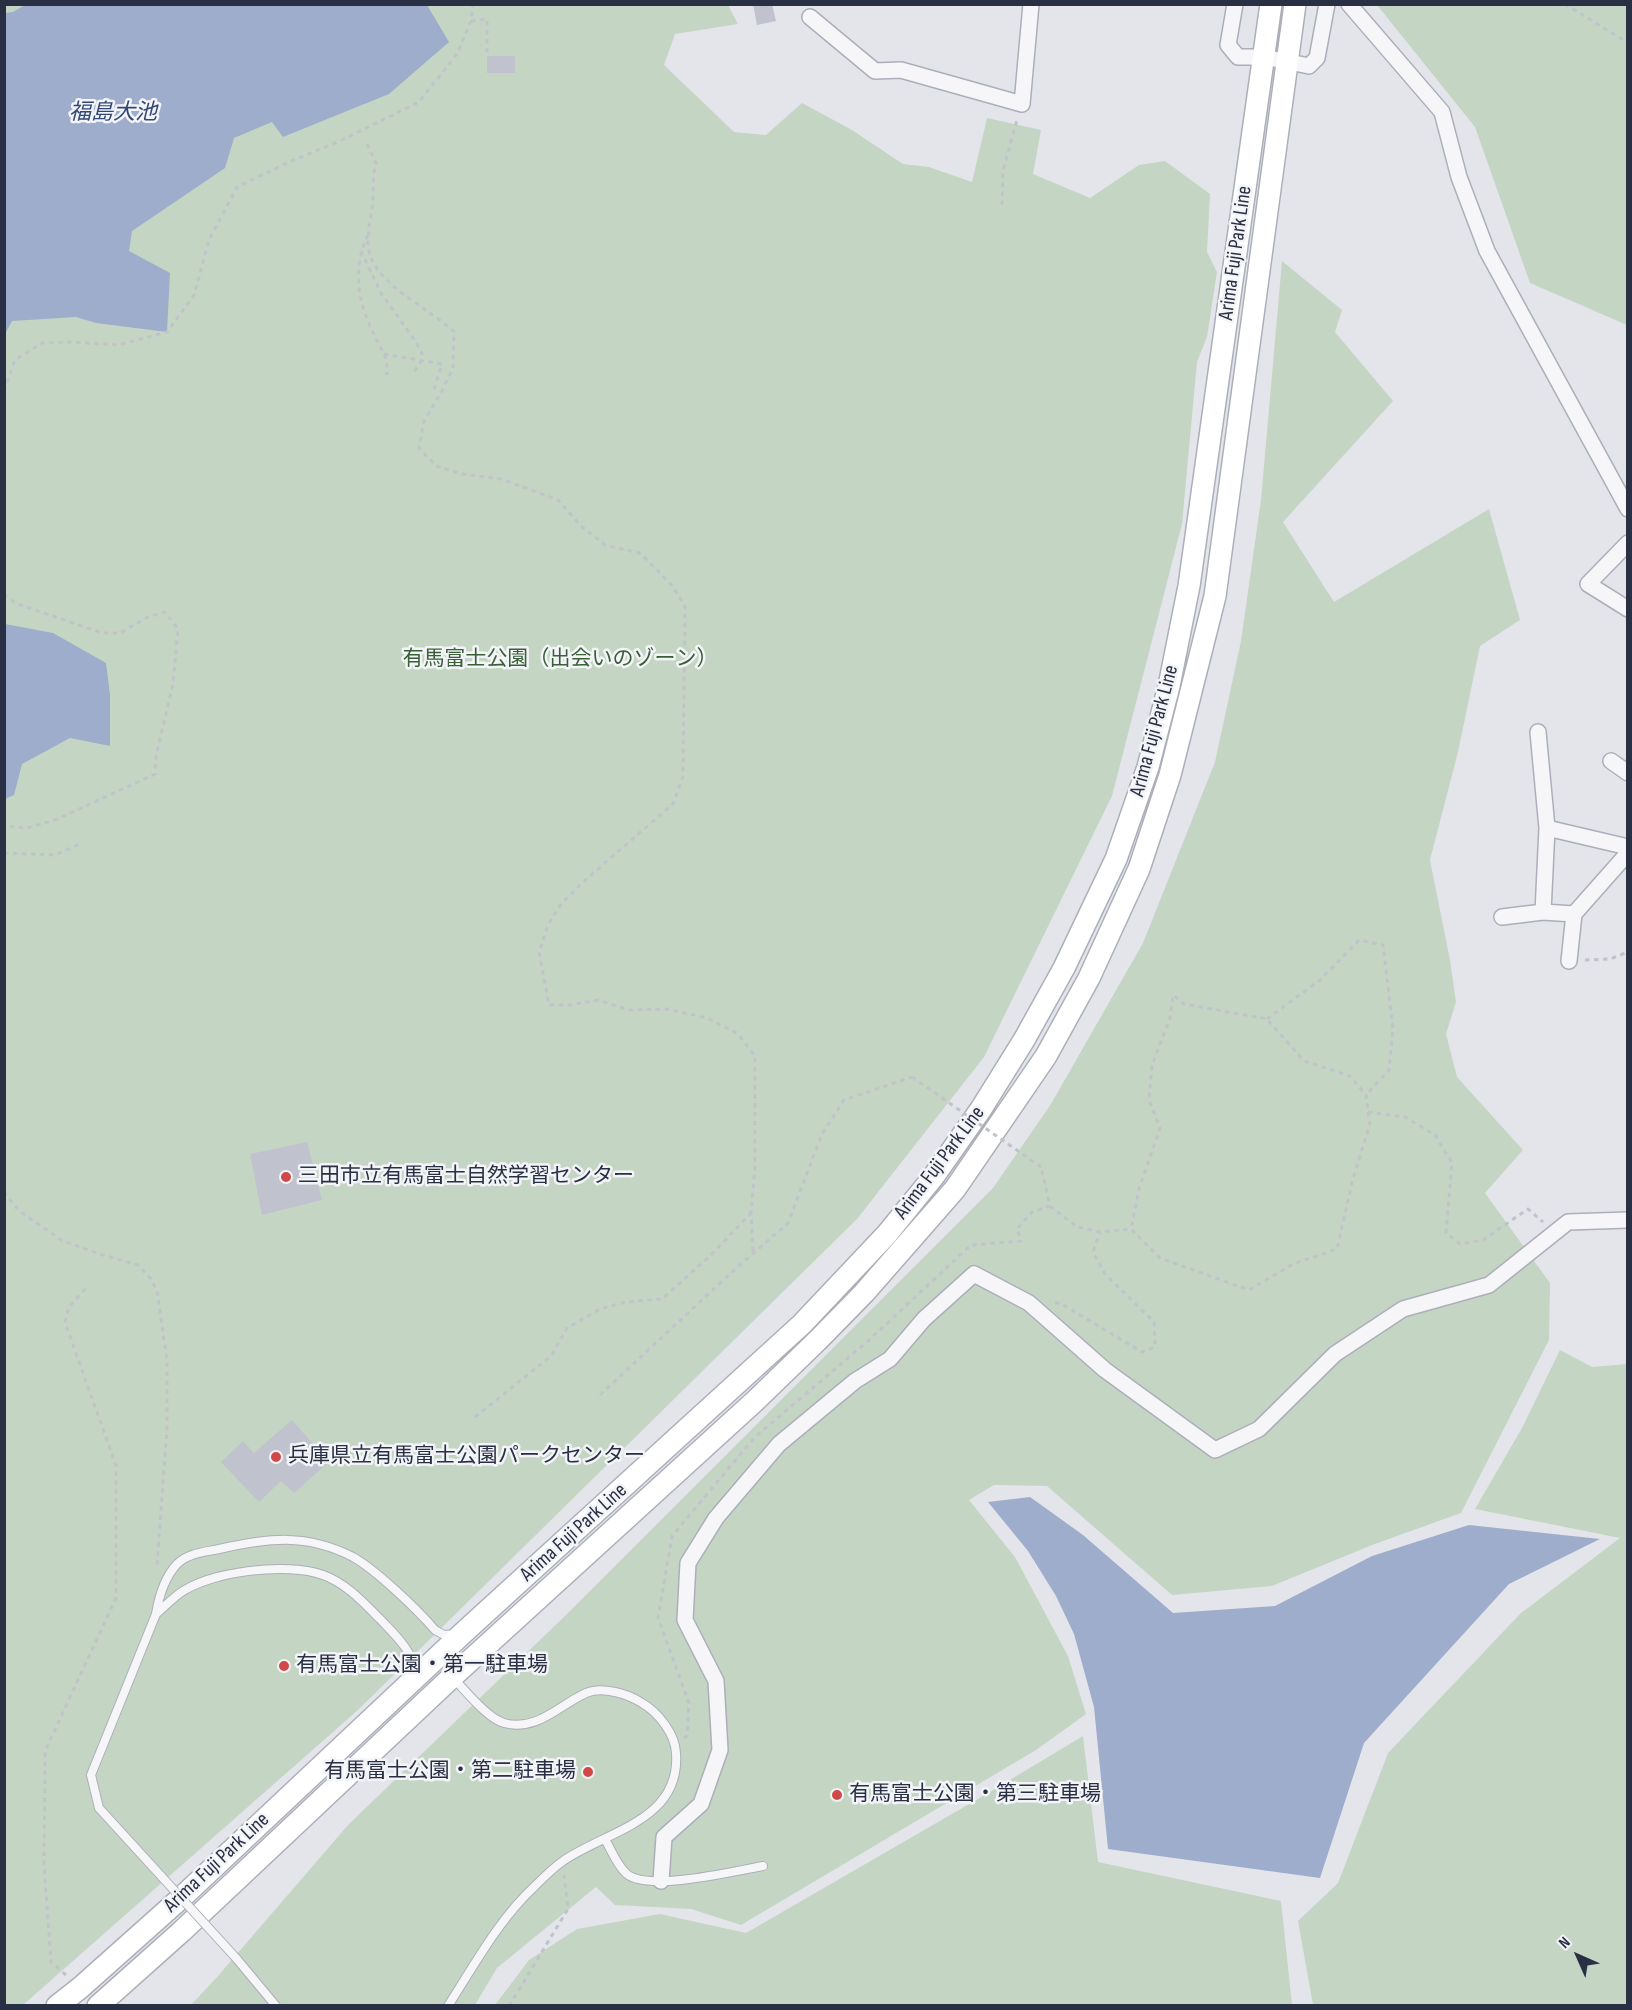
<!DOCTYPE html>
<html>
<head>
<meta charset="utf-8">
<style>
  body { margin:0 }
  #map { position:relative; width:1632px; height:2010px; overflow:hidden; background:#e3e5eb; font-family:"Sofia Sans Condensed",sans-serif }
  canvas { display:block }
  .frame { position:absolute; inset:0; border:6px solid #2a3043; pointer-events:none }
  .north { position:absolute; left:1548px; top:1926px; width:60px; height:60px; -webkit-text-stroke:4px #f3f4f8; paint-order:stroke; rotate:315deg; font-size:16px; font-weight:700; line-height:24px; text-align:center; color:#2a3043 }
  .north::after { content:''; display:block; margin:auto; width:21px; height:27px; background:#2a3043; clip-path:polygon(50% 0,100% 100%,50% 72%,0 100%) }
</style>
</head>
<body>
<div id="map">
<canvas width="1632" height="2010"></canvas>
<div class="frame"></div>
<div class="north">N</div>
</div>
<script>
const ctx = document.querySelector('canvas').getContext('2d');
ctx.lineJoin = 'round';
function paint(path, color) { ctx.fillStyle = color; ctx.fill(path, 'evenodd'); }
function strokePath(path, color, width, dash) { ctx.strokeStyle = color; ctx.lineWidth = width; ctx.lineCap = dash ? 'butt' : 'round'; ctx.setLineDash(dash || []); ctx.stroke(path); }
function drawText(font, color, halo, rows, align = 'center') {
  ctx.font = font + ' "Sofia Sans Condensed","Noto Sans JP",sans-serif'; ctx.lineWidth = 5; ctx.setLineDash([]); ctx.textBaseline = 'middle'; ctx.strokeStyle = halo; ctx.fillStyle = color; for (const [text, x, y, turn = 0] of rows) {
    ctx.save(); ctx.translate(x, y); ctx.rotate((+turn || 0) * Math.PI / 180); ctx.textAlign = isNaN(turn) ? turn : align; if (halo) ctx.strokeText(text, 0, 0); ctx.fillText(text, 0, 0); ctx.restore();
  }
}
paint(new Path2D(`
  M5,5H728L738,24L675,34L664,65L734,132L766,135L802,103L852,130L903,164L929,167L972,182L987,118L1041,130L1033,174L1090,198L1139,165L1165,161L1210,194L1207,252L1217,272L1207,337L1197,362L1182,524L1112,796L984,1057L857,1219L358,1710L23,2005L5,2006Z
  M1377,5H1627V325L1530,283L1475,127Z
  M1282,261L1342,310L1335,332L1393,401L1283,522L1334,602L1489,509L1520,620L1480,646L1458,752L1430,860L1450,960L1456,1002L1446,1034L1457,1077L1523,1150L1485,1193L1550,1283L1549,1340L1461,1513L1372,1545L1272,1586L1172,1595L1047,1486L994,1485L969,1500L1015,1557L1068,1656L1086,1714L1036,1750L741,1925L691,1909L615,1905L596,1887L497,1968L475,2005L190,2006L218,1976L348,1825L568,1613L993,1188L1051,1104L1143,943L1215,762L1241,641L1261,500Z
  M1560,1350L1592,1367L1627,1364V2005H1313L1298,1921L1338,1883L1388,1753L1521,1613L1620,1538L1475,1509L1522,1428Z
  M1083,1736L1098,1862L1281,1901L1292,2005H495L529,1960L577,1929L660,1914L746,1933L983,1796Z`), '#c5d5c4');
paint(new Path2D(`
  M25,5H427L449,42L389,94L283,137L272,122L234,138L225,168L132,231L129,251L170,273L167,332L96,323L76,317L12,321L5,334V13L13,12Z
  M5,624L53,633L106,663L110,695V746L70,738L22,764L14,795L5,799Z
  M1030,1497L1083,1535L1173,1613L1275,1606L1372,1556L1469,1525L1600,1539L1509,1584L1364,1743L1320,1878L1108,1849L1094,1707L1074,1634L1056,1596L1028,1551L988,1502Z`), '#9eadcb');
paint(new Path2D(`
  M753,4H772L776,21L757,25Z
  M487,56H515V73H487Z
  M307,1142L322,1200L262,1215L250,1154Z
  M292,1420L329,1462L294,1493L281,1481L259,1502L221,1462L243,1441L254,1453Z`), '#c0c3ce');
const lane = new Path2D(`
  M156,1614C164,1607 172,1599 180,1593C211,1571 288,1562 323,1575C346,1583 364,1603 381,1620C396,1636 412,1650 416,1673
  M605,1839C611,1850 618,1867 627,1874C648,1892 735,1871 763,1866
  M162,1877L99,1808L91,1775L156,1614C159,1596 165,1577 177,1564C188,1553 205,1552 219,1549C269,1538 306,1533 353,1557C376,1570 417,1609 435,1630L444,1635L455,1634
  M236,1958L276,2006
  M448,2006C475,1964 499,1919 536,1885C544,1877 553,1868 563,1861C606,1831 681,1821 676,1753C675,1734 659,1713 642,1703C628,1694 603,1686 586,1693C559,1705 537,1732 504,1723C487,1718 466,1691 453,1678`);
const street = new Path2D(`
  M1235,4L1228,45L1238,57H1264L1309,66L1317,58L1327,4
  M1349,4L1442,112L1459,177L1487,251L1628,509
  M810,17L875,71L901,70L1022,104L1031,4
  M1628,543L1588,584L1628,609
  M1538,732L1547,828L1628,847
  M1611,761L1628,773
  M1543,912L1547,828
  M1502,917L1543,912L1574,914
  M1569,961L1574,914L1628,853
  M661,1881L664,1837L701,1804L720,1750L716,1681L685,1620L688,1563L716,1518L779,1444L855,1381L890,1359L924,1319L974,1274L1029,1303L1105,1370L1215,1450L1259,1429L1335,1354L1403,1309L1489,1285L1568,1222L1628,1220`);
const secondary = new Path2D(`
  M57,2006L80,1988L181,1898L463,1633L802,1324L887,1234L934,1176L981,1109L1024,1040L1064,968L1116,859L1148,767L1169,686L1189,586L1271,4
  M98,2006L182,1931L452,1677L755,1401L817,1341L864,1293L955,1189L1046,1056L1089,978L1139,869L1170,775L1215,596L1295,4`);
strokePath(lane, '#acafb9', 10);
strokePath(street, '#acafb9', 18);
strokePath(secondary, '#acafb9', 24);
strokePath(new Path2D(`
  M1565,4L1628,43
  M471,21L487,19V54
  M367,144L376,163C372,178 374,194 372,209C370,224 365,240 370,255C379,286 432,310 454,332L453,368L441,393L424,421L419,448L436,466L462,474L501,479L558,500L581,526L605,545L640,553L672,585L685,607L683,776L673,804L584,881L561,904L548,925L539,952L549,1005H570L598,1000L629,1010L667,1009L707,1018L737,1033L755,1056V1167L751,1213L753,1253
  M1002,205L1003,171L1017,120
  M368,235C348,279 362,313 384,354L387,361V375
  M361,251L381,293L415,341L422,353L421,361L414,372
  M384,354L442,364L433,393
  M4,391L15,360L42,343L72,342L118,345L167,332L194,295L209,240L237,187L287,163L342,140L419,102L457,54L471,21L473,4
  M4,594L15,603L102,633H120L148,617L165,612L178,629L173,684L156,756L155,774L55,820L27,828L4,826
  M4,853L55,855L82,843
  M1585,960L1610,959L1628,952
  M1267,1019L1320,980L1359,940L1383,945L1393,1029L1389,1070L1366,1095
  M1368,1112L1405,1117L1435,1135L1452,1163L1446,1233L1460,1244L1483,1240L1528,1209L1543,1222
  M4,1192L19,1211L63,1241L103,1255L138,1265L151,1279L157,1291L167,1361V1429L157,1565
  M1050,1206L1077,1227L1100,1232L1131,1229L1160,1258L1249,1290L1293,1264L1337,1249L1353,1178L1370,1124L1366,1095L1350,1076L1304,1061L1267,1019L1184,1004L1173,995L1170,1018L1152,1065L1149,1100L1160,1128L1139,1189L1131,1229
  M1055,1303H1060L1142,1352L1155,1347L1154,1322L1105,1274L1093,1252L1100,1232
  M600,1395L732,1272L788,1223L822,1134L844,1100L912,1077
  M475,1417L551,1356L567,1328L600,1309L626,1302L662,1299L711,1255L751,1213
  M684,1738L687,1736L689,1703L658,1618L672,1536L754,1438L868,1341L971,1245L1021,1241L1017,1229L1032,1212L1050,1206L1041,1167
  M66,1975L51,1962L44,1865L45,1751L116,1598V1466L65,1322L69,1307L87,1287
  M509,2006L568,1909L564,1875`), '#c1c3ca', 3, [4.5, 4.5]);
strokePath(lane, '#f6f6f9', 8);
strokePath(street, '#f6f6f9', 15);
strokePath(secondary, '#fff', 21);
const laneBridge = new Path2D(`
  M162,1877L236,1958`);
strokePath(laneBridge, '#acafb9', 10, []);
strokePath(new Path2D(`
  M912,1077L1041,1167`), '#c1c3ca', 3, [4.5, 4.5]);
strokePath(laneBridge, '#f6f6f9', 8);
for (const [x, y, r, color] of [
  [286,1177,6,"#d04948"],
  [276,1457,6,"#d04948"],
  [284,1666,6,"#d04948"],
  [588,1772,6,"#d04948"],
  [837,1795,6,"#d04948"]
]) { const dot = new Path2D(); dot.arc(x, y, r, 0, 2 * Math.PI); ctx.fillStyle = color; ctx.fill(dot); strokePath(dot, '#f3f4f8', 2); }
drawText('21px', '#2a3043', '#f3f4f8', [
  ["Arima Fuji Park Line",1236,253,-82],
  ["Arima Fuji Park Line",1155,731,-75],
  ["Arima Fuji Park Line",940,1163,-53],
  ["Arima Fuji Park Line",574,1533,-42],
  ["Arima Fuji Park Line",217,1863,-43]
]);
drawText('21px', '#395f37', '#f3f4f8', [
  ["有馬富士公園（出会いのゾーン）",560,660]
]);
drawText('21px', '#2a3043', '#f3f4f8', [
  ["三田市立有馬富士自然学習センター",298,1177],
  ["兵庫県立有馬富士公園パークセンター",288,1457],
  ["有馬富士公園・第一駐車場",296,1666],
  ["有馬富士公園・第二駐車場",576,1772,"right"],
  ["有馬富士公園・第三駐車場",849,1795]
], 'left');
drawText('italic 22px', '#344878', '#f3f4f8', [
  ["福島大池",113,113]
]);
</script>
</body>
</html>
